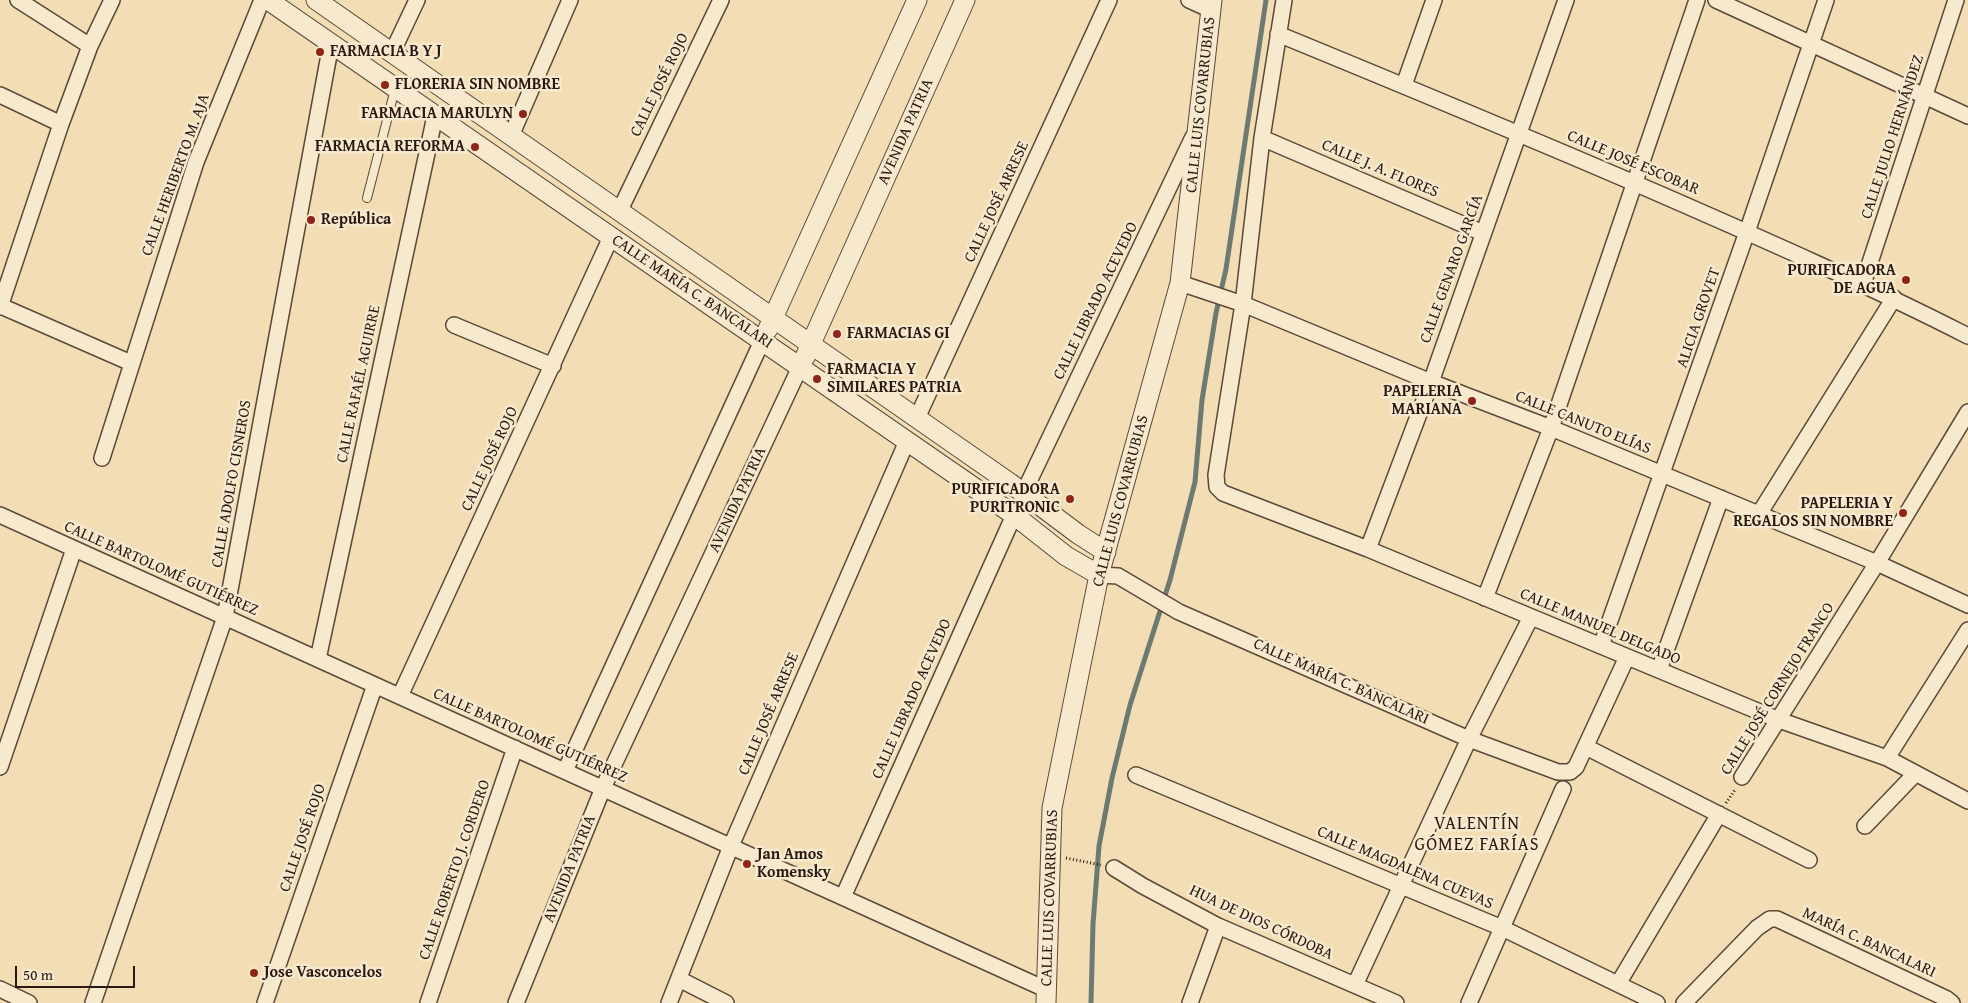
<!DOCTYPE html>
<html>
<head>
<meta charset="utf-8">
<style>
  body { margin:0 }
  #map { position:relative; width:1968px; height:1003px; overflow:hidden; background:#f3ddb4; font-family:"Gentium Book Plus",serif }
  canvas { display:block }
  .scale { position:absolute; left:15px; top:966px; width:120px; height:22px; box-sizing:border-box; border:2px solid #28180f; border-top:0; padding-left:6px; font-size:15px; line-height:18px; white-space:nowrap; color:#28180f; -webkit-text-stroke:4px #f7e9ce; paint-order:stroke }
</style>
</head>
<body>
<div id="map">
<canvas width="1968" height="1003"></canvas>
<div class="scale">50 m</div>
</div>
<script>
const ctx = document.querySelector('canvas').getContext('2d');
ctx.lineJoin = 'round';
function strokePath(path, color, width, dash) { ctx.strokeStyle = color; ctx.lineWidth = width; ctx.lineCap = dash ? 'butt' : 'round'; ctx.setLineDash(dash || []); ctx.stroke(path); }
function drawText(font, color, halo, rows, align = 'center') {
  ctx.font = font + ' "Gentium Book Plus",serif'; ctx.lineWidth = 5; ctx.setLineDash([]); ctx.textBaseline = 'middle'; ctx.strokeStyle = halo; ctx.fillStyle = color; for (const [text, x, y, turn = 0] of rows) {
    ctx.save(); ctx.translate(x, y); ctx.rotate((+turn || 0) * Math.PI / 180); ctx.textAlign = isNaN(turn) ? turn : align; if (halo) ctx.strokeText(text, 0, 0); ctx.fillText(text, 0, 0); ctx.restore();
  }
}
strokePath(new Path2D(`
  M1091,1003L1093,924L1099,846L1112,778L1130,705L1170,580L1195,482L1202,400L1216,313L1226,269L1266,0`), '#6f7973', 5);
const service = new Path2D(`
  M367,198L395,89`);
const minor = new Path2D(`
  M18,0L90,46
  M1189,0L1211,10
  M1284,0L1262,138L1243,304L1216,475L1217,487L1223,493L1368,549L1779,720L1887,758L1968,801
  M1716,0L1968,116
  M1278,34C1407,87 1535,140 1662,195C1765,240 1868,285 1968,336
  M392,53L417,0
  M1404,85L1434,0
  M0,95L61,124
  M511,136L570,0
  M1262,138L1483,233
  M619,212L721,0
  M1180,283L1243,304L1431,382L1551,428L1877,563L1968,605
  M1863,284L1956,0
  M1,306L131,363
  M0,307L61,124L90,46L112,0
  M454,325L553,366
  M917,418L1109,0
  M102,458L196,162L262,0
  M1024,492L1193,137
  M1759,514L1894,298
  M0,515L1045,989
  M1368,549L1431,382L1566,0
  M1099,575L1118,576L1179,612L1469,739L1558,772H1570L1576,767L1627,657
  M1485,598L1551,428L1697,0
  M1601,646L1747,232L1826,0
  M318,659L435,116
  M1659,670L1721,498
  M400,696L611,237
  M1586,747L1809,860
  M1887,758L1968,630
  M0,767L74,549
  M565,771L762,341
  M1136,775L1502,928L1657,1003
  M1742,777L1877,563L1968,412
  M1865,826L1915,774
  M1114,868L1143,886L1218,926L1396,1003
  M843,897L1014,515
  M679,979L726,1003
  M1618,984L1719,814
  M1355,985L1469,739L1531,617
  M0,989L29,1003
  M93,1003L225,617L331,44
  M265,1003L375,685
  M428,1003L515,748
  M516,1003L603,788L800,367
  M669,1003L731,846L907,441
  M1190,1003L1218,926
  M1469,1003L1563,789
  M1684,1003L1757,928L1770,919H1777L1947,999L1952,1003`);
const tertiary = new Path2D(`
  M268,0L1014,515L1066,556L1099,575
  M316,0L1010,483L1078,534L1106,552
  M768,329L917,0
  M805,357L965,0
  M1046,1003L1052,808L1099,575L1180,283L1212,0`);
strokePath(service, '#5b4938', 10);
strokePath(minor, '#5b4938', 18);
strokePath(tertiary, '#5b4938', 21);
strokePath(new Path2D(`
  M1726,803L1735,790
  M1066,858L1101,865`), '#28180f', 3, [1, 2.5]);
strokePath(service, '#f7e9ce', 8);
strokePath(minor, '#f7e9ce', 15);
strokePath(tertiary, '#f7e9ce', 19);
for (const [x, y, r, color] of [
  [320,52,5,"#8f2418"],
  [385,85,5,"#8f2418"],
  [523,114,5,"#8f2418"],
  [475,147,5,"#8f2418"],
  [311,220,5,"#8f2418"],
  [1906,280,5,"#8f2418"],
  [837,334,5,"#8f2418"],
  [817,379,5,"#8f2418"],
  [1472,401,5,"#8f2418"],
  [1070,499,5,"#8f2418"],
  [1903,513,5,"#8f2418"],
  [747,864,5,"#8f2418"],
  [254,973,5,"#8f2418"]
]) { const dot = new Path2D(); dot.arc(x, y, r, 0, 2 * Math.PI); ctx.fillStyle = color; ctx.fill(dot); strokePath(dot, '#f7e9ce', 2); }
drawText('bold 16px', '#28180f', '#f7e9ce', [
  ["FARMACIA B Y J",330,52],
  ["FLORERIA SIN NOMBRE",395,85],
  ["FARMACIA MARULYN",513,114,"right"],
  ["FARMACIA REFORMA",465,147,"right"],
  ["República",321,220],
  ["PURIFICADORA",1896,271,"right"],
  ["DE AGUA",1896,289,"right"],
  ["FARMACIAS GI",847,334],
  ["FARMACIA Y",827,370],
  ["SIMILARES PATRIA",827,388],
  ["PAPELERIA",1462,392,"right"],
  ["MARIANA",1462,410,"right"],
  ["PURIFICADORA",1060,490,"right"],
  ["PURITRONIC",1060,508,"right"],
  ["PAPELERIA Y",1893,504,"right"],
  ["REGALOS SIN NOMBRE",1893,522,"right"],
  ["Jan Amos",757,855],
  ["Komensky",757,873],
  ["Jose Vasconcelos",264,973]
], 'left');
drawText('16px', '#28180f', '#f7e9ce', [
  ["CALLE JOSÉ ROJO",660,85,-64],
  ["CALLE LUIS COVARRUBIAS",1201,105,-84],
  ["AVENIDA PATRIA",906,132,-66],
  ["CALLE JULIO HERNÁNDEZ",1893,137,-72],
  ["CALLE JOSÉ ESCOBAR",1633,163,23],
  ["CALLE J. A. FLORES",1380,169,23],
  ["CALLE HERIBERTO M. AJA",176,175,-70],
  ["CALLE JOSÉ ARRESE",997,202,-65],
  ["CALLE GENARO GARCÍA",1452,269,-70],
  ["CALLE MARÍA C. BANCALARI",692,292,34],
  ["CALLE LIBRADO ACEVEDO",1096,301,-64],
  ["ALICIA GROVET",1699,318,-71],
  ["CALLE RAFAÉL AGUIRRE",359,384,-78],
  ["CALLE CANUTO ELÍAS",1583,423,22],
  ["CALLE JOSÉ ROJO",490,459,-65],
  ["CALLE ADOLFO CISNEROS",232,484,-80],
  ["AVENIDA PATRIA",738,500,-65],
  ["CALLE LUIS COVARRUBIAS",1121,501,-75],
  ["CALLE BARTOLOMÉ GUTIÉRREZ",161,569,24],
  ["CALLE MANUEL DELGADO",1600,627,23],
  ["CALLE MARÍA C. BANCALARI",1341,682,24],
  ["CALLE JOSÉ CORNEJO FRANCO",1778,689,-58],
  ["CALLE LIBRADO ACEVEDO",912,699,-66],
  ["CALLE JOSÉ ARRESE",769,714,-67],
  ["CALLE BARTOLOMÉ GUTIÉRREZ",530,736,24],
  ["CALLE JOSÉ ROJO",303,838,-71],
  ["CALLE MAGDALENA CUEVAS",1405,868,23],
  ["AVENIDA PATRIA",570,869,-68],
  ["CALLE ROBERTO J. CORDERO",455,870,-71],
  ["CALLE LUIS COVARRUBIAS",1050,898,-88],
  ["HUA DE DIOS CÓRDOBA",1261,923,25],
  ["MARÍA C. BANCALARI",1869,943,25]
]);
ctx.letterSpacing = '1px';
drawText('18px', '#28180f', '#f7e9ce', [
  ["VALENTÍN",1477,824],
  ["GÓMEZ FARÍAS",1477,845]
]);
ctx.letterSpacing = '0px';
</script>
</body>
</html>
